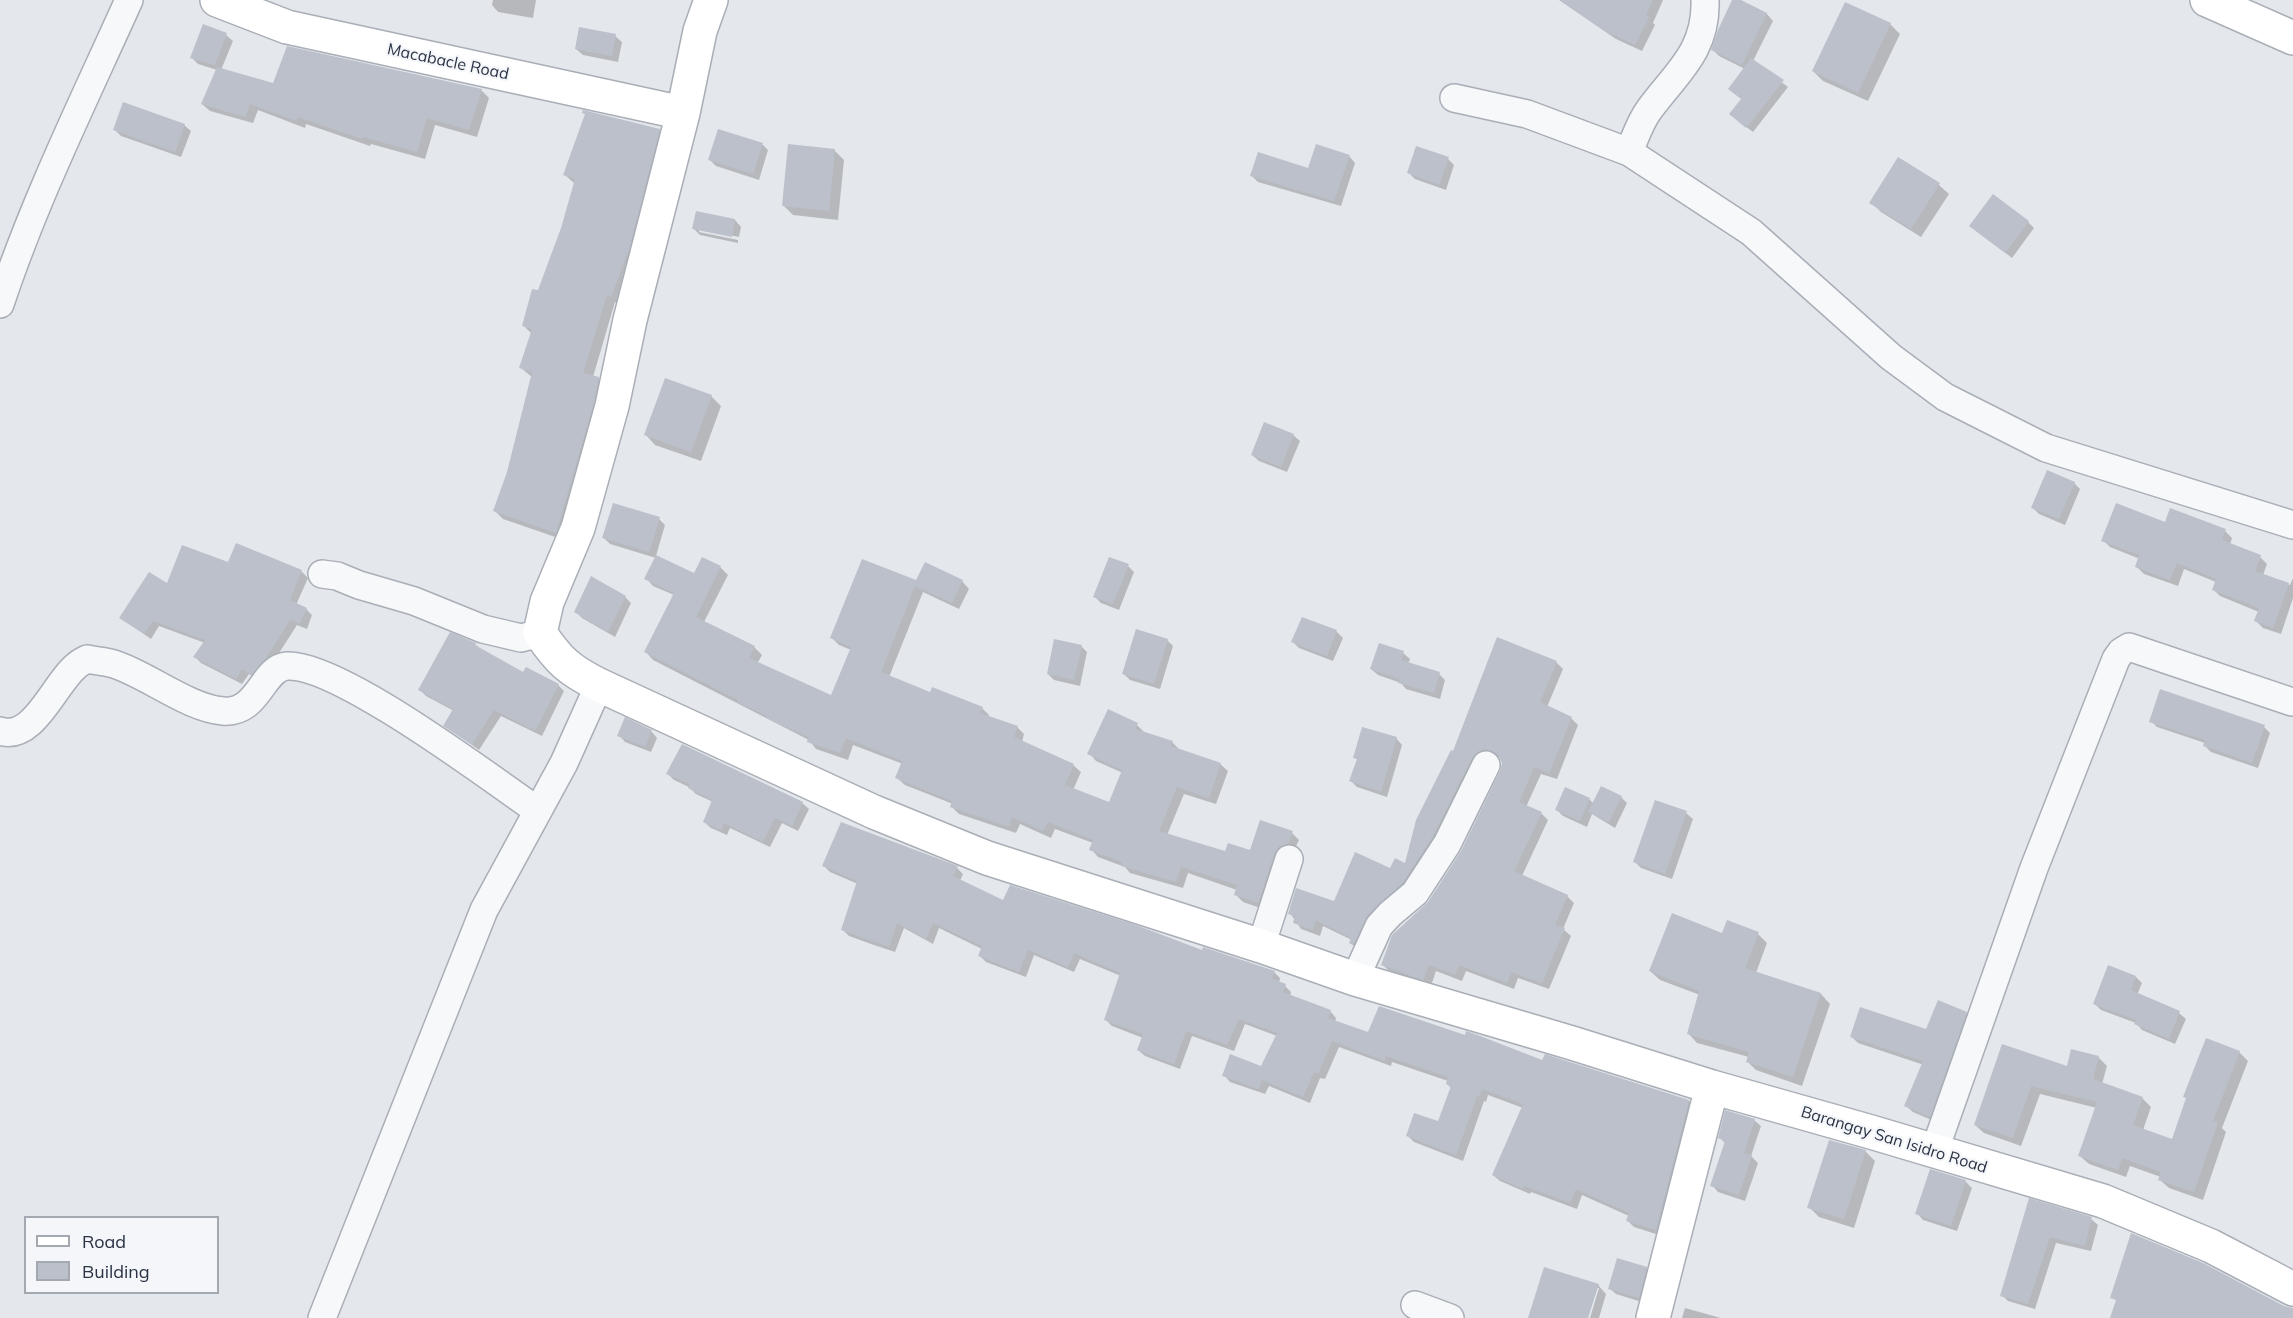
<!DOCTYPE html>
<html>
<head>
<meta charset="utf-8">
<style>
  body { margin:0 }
  #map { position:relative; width:2293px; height:1318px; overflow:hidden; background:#e4e7ec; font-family:Mulish,sans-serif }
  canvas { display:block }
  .legend { position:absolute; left:24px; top:1216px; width:195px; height:78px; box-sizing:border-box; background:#f4f6f9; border:2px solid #a4a8b1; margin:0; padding:8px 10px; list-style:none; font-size:18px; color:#2b3445 }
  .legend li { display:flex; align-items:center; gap:12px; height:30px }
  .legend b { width:30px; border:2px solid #a4a8b1 }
</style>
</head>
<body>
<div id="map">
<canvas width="2293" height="1318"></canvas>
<ul class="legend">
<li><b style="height:8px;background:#fff"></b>Road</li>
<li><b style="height:16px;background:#bbc0ca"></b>Building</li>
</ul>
</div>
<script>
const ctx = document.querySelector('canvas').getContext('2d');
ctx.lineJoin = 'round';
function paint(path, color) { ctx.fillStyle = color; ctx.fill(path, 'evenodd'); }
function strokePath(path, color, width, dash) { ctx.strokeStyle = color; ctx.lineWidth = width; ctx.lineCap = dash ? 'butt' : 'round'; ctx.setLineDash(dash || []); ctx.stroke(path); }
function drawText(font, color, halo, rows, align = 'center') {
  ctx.font = font + ' Mulish,sans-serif'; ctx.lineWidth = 4.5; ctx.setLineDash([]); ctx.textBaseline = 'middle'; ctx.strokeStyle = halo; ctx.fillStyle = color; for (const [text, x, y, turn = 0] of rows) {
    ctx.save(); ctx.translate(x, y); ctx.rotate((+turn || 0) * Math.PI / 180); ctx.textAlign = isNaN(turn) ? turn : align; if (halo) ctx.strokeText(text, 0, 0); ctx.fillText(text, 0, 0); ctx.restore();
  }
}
paint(new Path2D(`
  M493,0H536L533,18L498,12L492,5Z
  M1559,0H1663L1653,23L1655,25L1642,51L1616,39Z
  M1734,0L1767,14L1773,21L1753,61L1788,87L1753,132L1737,120L1743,100L1745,69L1719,56L1713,50Z
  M1890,24L1900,34L1868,101L1823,81L1813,71Z
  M226,35L233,41L221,70L274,85L481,90L489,98L477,137L435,125L425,159L371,144L370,146L306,124L305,128L258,110L253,123L210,111L202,104L217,70L198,64L192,58Z
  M615,36L622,42L618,62L583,55L576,49Z
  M584,113L659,130L667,139L619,304L615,302L593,377L598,378L607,387L564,540L503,519L495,511L508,473L532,377L521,368L532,334L523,325L539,292L562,228L575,184L565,175L586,116Z
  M184,125L191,131L181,157L121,136L115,130Z
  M762,144L768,150L759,180L716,166L710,160Z
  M835,151L844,160L838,220L793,215L783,205Z
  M1349,156L1355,163L1341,206L1258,182L1252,176L1309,170Z
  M1448,159L1454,165L1446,190L1415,179L1409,173Z
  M1899,159L1939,185L1949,194L1921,237L1881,212L1871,202Z
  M735,220L741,227L739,237L699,229V232L738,240V243L700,235L694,229Z
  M2028,222L2034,228L2012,258L1971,226Z
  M711,396L721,406L701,461L655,445L646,435Z
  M1293,435L1300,441L1287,472L1259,461L1252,455Z
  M2074,483L2080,489L2065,525L2039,514L2033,508Z
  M2171,510L2225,531L2232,538L2230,545L2260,557L2267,564L2263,575L2290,585L2293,578V598L2281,634L2263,628L2256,621L2259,612L2220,596L2213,589L2216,582L2184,569L2178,586L2144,574L2137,567L2140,559L2110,547L2103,540L2166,524Z
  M659,519L665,525L656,556L695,575L703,559L720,567L728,575L704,622L754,647L762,655L757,664L831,697L851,650L839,645L832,638L917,582L962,581L969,589L959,609L923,592L889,677L931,694L982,708L989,715L988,718L1017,727L1024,734L1022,742L1073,765L1081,772L1073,790L1110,804L1123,773L1096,761L1089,753L1137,725L1144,732L1172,742L1179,749L1220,764L1228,771L1216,804L1184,794L1167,835L1226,853L1251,852L1292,833L1299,840L1266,910L1243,902L1235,894L1237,890L1188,873L1183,888L1130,873L1125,867L1098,857L1091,849L1093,843L1055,829L1051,838L1020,824L1016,833L959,814L952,807L953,804L905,785L897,778L903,764L853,745L848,760L816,749L809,740L653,660L646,652L674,595L653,586L646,578L656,558L610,544L604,538Z
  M228,564L301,571L308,578L296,605L306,609L312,615L307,629L297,625L272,664L258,680L249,674L242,684L201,663L195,657L205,643L159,626L151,639L121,618L168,586Z
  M1128,566L1134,572L1119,610L1101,603L1095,597Z
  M625,597L631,603L615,637L582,618L576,612Z
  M1302,619L1337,632L1343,638L1333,661L1299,648L1293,642Z
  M1167,640L1173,646L1160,689L1130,680L1124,674Z
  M475,644L481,650L524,674L558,685L564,691L542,736L501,716L479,750L445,725L454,711L426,696L420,690Z
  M1081,646L1087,652L1080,686L1054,680L1048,674Z
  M1403,653L1410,659L1408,664L1439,674L1445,680L1440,699L1406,689L1401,683L1378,675L1371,669Z
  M1556,662L1563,669L1547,707L1571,718L1578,725L1557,779L1541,774L1526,807L1541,813L1548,820L1522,876L1567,896L1574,903L1563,929L1571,936L1549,989L1518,978L1514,989L1466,971L1462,981L1436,971L1431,986L1390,972L1382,964L1429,903L1462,852L1502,772L1503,763L1501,757L1492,756L1440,843L1358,950L1351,943L1352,940L1323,926L1320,936L1301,929L1290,913L1334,903L1390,870L1406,865L1454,753Z
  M2151,721L2264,727L2270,733L2258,768L2211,752L2205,746V743L2157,727Z
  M651,731L657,738L651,752L625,742L619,735Z
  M1396,738L1402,745L1387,797L1357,787L1351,781L1358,760L1354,757Z
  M668,774L802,803L809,809L798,831L782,823L770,847L730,828L727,835L711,828L704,822L713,802L696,794L689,787L674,780Z
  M1621,797L1627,803L1615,828L1592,814L1587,827L1563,816L1557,810L1589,799L1594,804Z
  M1656,802L1686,813L1693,819L1672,879L1641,868L1635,862Z
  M824,866L957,868L963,874L960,881L1004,902L1203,952L1274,972L1280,978L1279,983L1285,986L1291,992L1290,997L1330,1011L1336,1018L1335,1022L1369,1034L1543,1062L1689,1101L1695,1107L1662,1236L1634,1227L1628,1221L1629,1216L1582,1195L1577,1209L1531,1192L1530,1194L1500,1181L1493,1175L1523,1108L1488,1095L1486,1102L1484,1101L1463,1161L1414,1142L1408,1136L1439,1122L1451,1088L1447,1084L1448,1081L1392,1062L1391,1066L1339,1047L1325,1079L1320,1078L1310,1103L1269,1086L1265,1094L1230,1082L1224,1075L1261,1068L1277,1036L1245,1024L1234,1051L1192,1036L1180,1069L1145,1056L1138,1050L1143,1038L1112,1026L1106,1020L1121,976L1080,959L1074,972L1034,955L1026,977L986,962L980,956L982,949L939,928L933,944L904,928L895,952L871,944L849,936L843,930L858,884L830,872Z
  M1758,934L1767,943L1756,973L1821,994L1830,1004L1802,1086L1756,1070L1747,1061L1749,1057L1697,1043L1688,1033L1700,995L1660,980L1650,971Z
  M2136,977L2142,983L2137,995L2179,1013L2186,1019L2175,1044L2142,1030L2136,1023L2101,1010L2094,1003Z
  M1966,1013L1972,1020L1936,1122L1913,1112L1906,1106L1924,1065L1858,1043L1852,1037L1927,1030Z
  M2003,1046L2068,1068L2098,1057L2107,1066L2102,1084L2142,1098L2151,1107L2143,1130L2173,1141L2239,1052L2248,1061L2222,1128L2226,1132L2203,1200L2169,1188L2160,1180L2161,1177L2130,1166L2126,1177L2089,1164L2080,1156L2097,1108L2040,1094L2021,1146L1984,1133L1975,1125Z
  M1754,1120L1761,1126L1751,1156L1758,1163L1745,1201L1718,1192L1712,1185L1726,1144L1720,1138Z
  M1865,1151L1875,1161L1854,1228L1819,1217L1809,1207Z
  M1965,1181L1972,1188L1957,1231L1923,1220L1917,1213Z
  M2029,1200L2091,1219L2098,1225L2091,1251L2056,1243L2035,1309L2008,1301L2002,1295Z
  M1646,1268L1652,1275L1645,1303L1616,1294L1609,1288Z
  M1598,1285L1606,1294L1599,1318H1590L1599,1288H1596L1587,1318H1530Z
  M1685,1308L1721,1318H1682Z`), '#0003');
paint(new Path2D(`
  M1560,0H1653L1646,15L1649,17L1635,45L1603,30Z
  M1732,0H1741L1767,13L1742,65L1711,50L1718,30Z
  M1845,2L1891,23L1858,93L1812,71Z
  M203,24L227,33L215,65L190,58Z
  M579,27L616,34L612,56L575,49Z
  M287,46L482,89L469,130L427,118L417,152L363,137L362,139L298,117L297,121L250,104L245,117L201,104L217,67L273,83Z
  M1751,58L1784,80L1746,128L1729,114L1741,99L1728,89Z
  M123,102L185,124L175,152L113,130Z
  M583,110L660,129L629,249L611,297L607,295L583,373L599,377L594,402L556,533L493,511L507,472L532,372L519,368L532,329L522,326L532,289L538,290L561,228L575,179L563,175L585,114L582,113Z
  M718,129L763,143L753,174L708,160Z
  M788,144L835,149L829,211L782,206Z
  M1316,144L1350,155L1334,201L1250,176L1258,152L1308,168Z
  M1416,146L1449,157L1439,185L1407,173Z
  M1898,157L1940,183L1911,229L1869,203Z
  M1993,194L2029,221L2005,253L1969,226Z
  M696,211L735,219L732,237L692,229Z
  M665,378L712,395L691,452L644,435Z
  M1264,422L1294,434L1281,467L1251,455Z
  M2047,470L2075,482L2059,519L2031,508Z
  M613,503L660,517L649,552L602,538Z
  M2116,503L2165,522L2170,508L2226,529L2222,540L2261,555L2255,571L2289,583L2273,628L2254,621L2259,608L2212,590L2216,579L2177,563L2170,580L2135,567L2139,555L2101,541Z
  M236,543L302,570L290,600L307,608L300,624L290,620L266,658L251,675L242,669L236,679L193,657L205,640L153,621L144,634L119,618L149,572L167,583L182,545L228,562Z
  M656,555L694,573L702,557L721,566L696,617L755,646L749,658L831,695L851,647L830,638L862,559L916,580L925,562L963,580L952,603L915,586L881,672L930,692L932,687L983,707L980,713L1018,726L1014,737L1074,764L1065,785L1109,802L1122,770L1087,754L1108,709L1138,723L1135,729L1173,741L1171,746L1221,763L1209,798L1177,787L1159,831L1225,851L1228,843L1250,850L1260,820L1293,831L1288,844L1279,847L1274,854L1258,903L1234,895L1237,885L1181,867L1176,882L1121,866L1122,862L1089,850L1093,840L1048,822L1043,831L1012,817L1009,827L950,807L952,801L895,778L902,761L846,738L840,753L807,742L808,737L766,718L767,716L737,702L738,700L644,652L674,593L644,579Z
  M1109,557L1129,564L1113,604L1093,597Z
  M591,576L626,596L608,632L574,612Z
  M1302,617L1337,630L1327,656L1291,642Z
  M1136,629L1168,639L1154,684L1122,674Z
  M450,632L476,643L475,645L523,672L526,667L559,684L535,731L494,710L472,745L443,726L453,709L418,690Z
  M1497,637L1557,661L1540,702L1572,717L1549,773L1534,767L1519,802L1542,812L1514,871L1568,895L1555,925L1565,928L1542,983L1511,972L1507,983L1459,965L1455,975L1429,965L1423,980L1381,965L1392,935L1428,902L1461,851L1500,771L1502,763L1499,757L1492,751L1484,749L1478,752L1472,758L1433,836L1403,882L1367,916L1353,945L1349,943L1351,938L1316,920L1313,930L1293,923L1295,916L1288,914L1296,888L1334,901L1355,852L1390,868L1395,858L1405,863L1416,820L1451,750L1453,751Z
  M1054,639L1082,645L1074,680L1047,674Z
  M1379,643L1404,651L1401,660L1440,672L1434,693L1398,683L1399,679L1370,669Z
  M2160,689L2265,725L2252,763L2203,746L2205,740L2149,722Z
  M625,717L652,730L645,747L617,736Z
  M1362,727L1397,737L1381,792L1349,781L1357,759L1353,758Z
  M682,744L803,802L792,826L775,818L763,842L724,823L721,830L703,822L712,800L688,788L690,784L666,774Z
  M1601,786L1622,796L1609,822L1588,812Z
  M1565,787L1590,798L1580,821L1555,810Z
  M1655,800L1687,811L1665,874L1633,862Z
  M841,822L958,866L953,876L1003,900L1010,885L1136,925L1202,950L1203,947L1275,971L1272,979L1286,984L1283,992L1331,1010L1328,1018L1368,1032L1379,1006L1465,1035L1466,1031L1475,1034L1542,1060L1545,1054L1689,1100L1656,1230L1626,1221L1629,1213L1576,1189L1570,1203L1524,1186L1523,1189L1492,1175L1523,1104L1482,1089L1479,1097L1477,1096L1456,1155L1406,1136L1414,1113L1438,1121L1451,1086L1446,1084L1448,1077L1386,1056L1385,1061L1332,1041L1318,1074L1314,1072L1303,1097L1262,1080L1259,1089L1222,1076L1230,1054L1261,1066L1277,1033L1239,1019L1227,1045L1186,1031L1174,1064L1137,1050L1143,1034L1104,1020L1120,973L1074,953L1068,967L1028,950L1019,972L978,956L982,946L933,923L926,939L897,923L889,947L841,930L857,881L822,866Z
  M1672,913L1722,933L1727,920L1759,932L1745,968L1821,993L1793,1077L1746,1062L1749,1052L1687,1034L1699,991L1649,971Z
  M2108,965L2136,976L2131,990L2180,1011L2169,1039L2134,1024L2136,1020L2093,1004Z
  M1938,1000L1967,1012L1930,1117L1904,1106L1923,1061L1850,1037L1860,1007L1926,1029Z
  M2206,1038L2240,1051L2213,1121L2218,1122L2194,1192L2158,1180L2161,1172L2122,1158L2118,1170L2078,1156L2097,1102L2031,1086L2013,1138L1974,1125L2002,1044L2067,1066L2071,1049L2099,1056L2093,1079L2143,1097L2133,1125L2172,1139L2186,1098L2183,1097Z
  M1725,1110L1755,1119L1744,1153L1752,1155L1739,1195L1710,1186L1725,1141L1718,1138Z
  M1829,1140L1866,1150L1844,1219L1807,1208Z
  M1930,1169L1966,1180L1951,1226L1915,1214Z
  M2029,1198L2092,1217L2085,1246L2050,1237L2028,1304L2000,1296Z
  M2131,1233L2203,1263L2284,1306L2293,1308V1318H2110L2116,1300L2110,1298Z
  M1617,1258L1647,1267L1639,1298L1608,1289Z
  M1544,1267L1599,1284L1588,1318H1528Z`), '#bbc0ca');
const street = new Path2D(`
  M1454,98L1527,114L1629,152L1751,232L1891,357L1945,397L2046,448L2293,525
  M1629,152C1635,138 1640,122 1649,110C1676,73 1707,51 1705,0
  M0,304C35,199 84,100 129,0
  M322,574L337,576L359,585L414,601L483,629L521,638L540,633
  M0,731C33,742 54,685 75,667C78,664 83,661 87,659C96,661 105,661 114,664C148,675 188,708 223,711C259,714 262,668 287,666C338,663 490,778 538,811
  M1261,946L1289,859
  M1355,979L1379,926L1390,914L1415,893L1447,844L1486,765
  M1934,1152L2034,868L2116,659L2121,652L2129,647L2292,702
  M1415,1305L1450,1318
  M322,1318L484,910L564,763L599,685`);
const secondary = new Path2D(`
  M217,0L287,27L683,113
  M711,0L700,31L683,113L630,320L612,406L578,528L547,602L540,633C559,661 569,670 599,685L874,812L987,858L1261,946L1355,979L1572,1043L1712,1087
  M2207,0L2293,38
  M1653,1318L1712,1087L1871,1132L2103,1201L2211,1246L2293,1289`);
strokePath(street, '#a9aeb7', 30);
strokePath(secondary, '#a9aeb7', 36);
strokePath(street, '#f7f8fa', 27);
strokePath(secondary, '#fff', 33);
drawText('16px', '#2b3445', '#f4f6f9', [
  ["Macabacle Road",448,62,12],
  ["Barangay San Isidro Road",1894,1140,17]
]);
</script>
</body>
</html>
